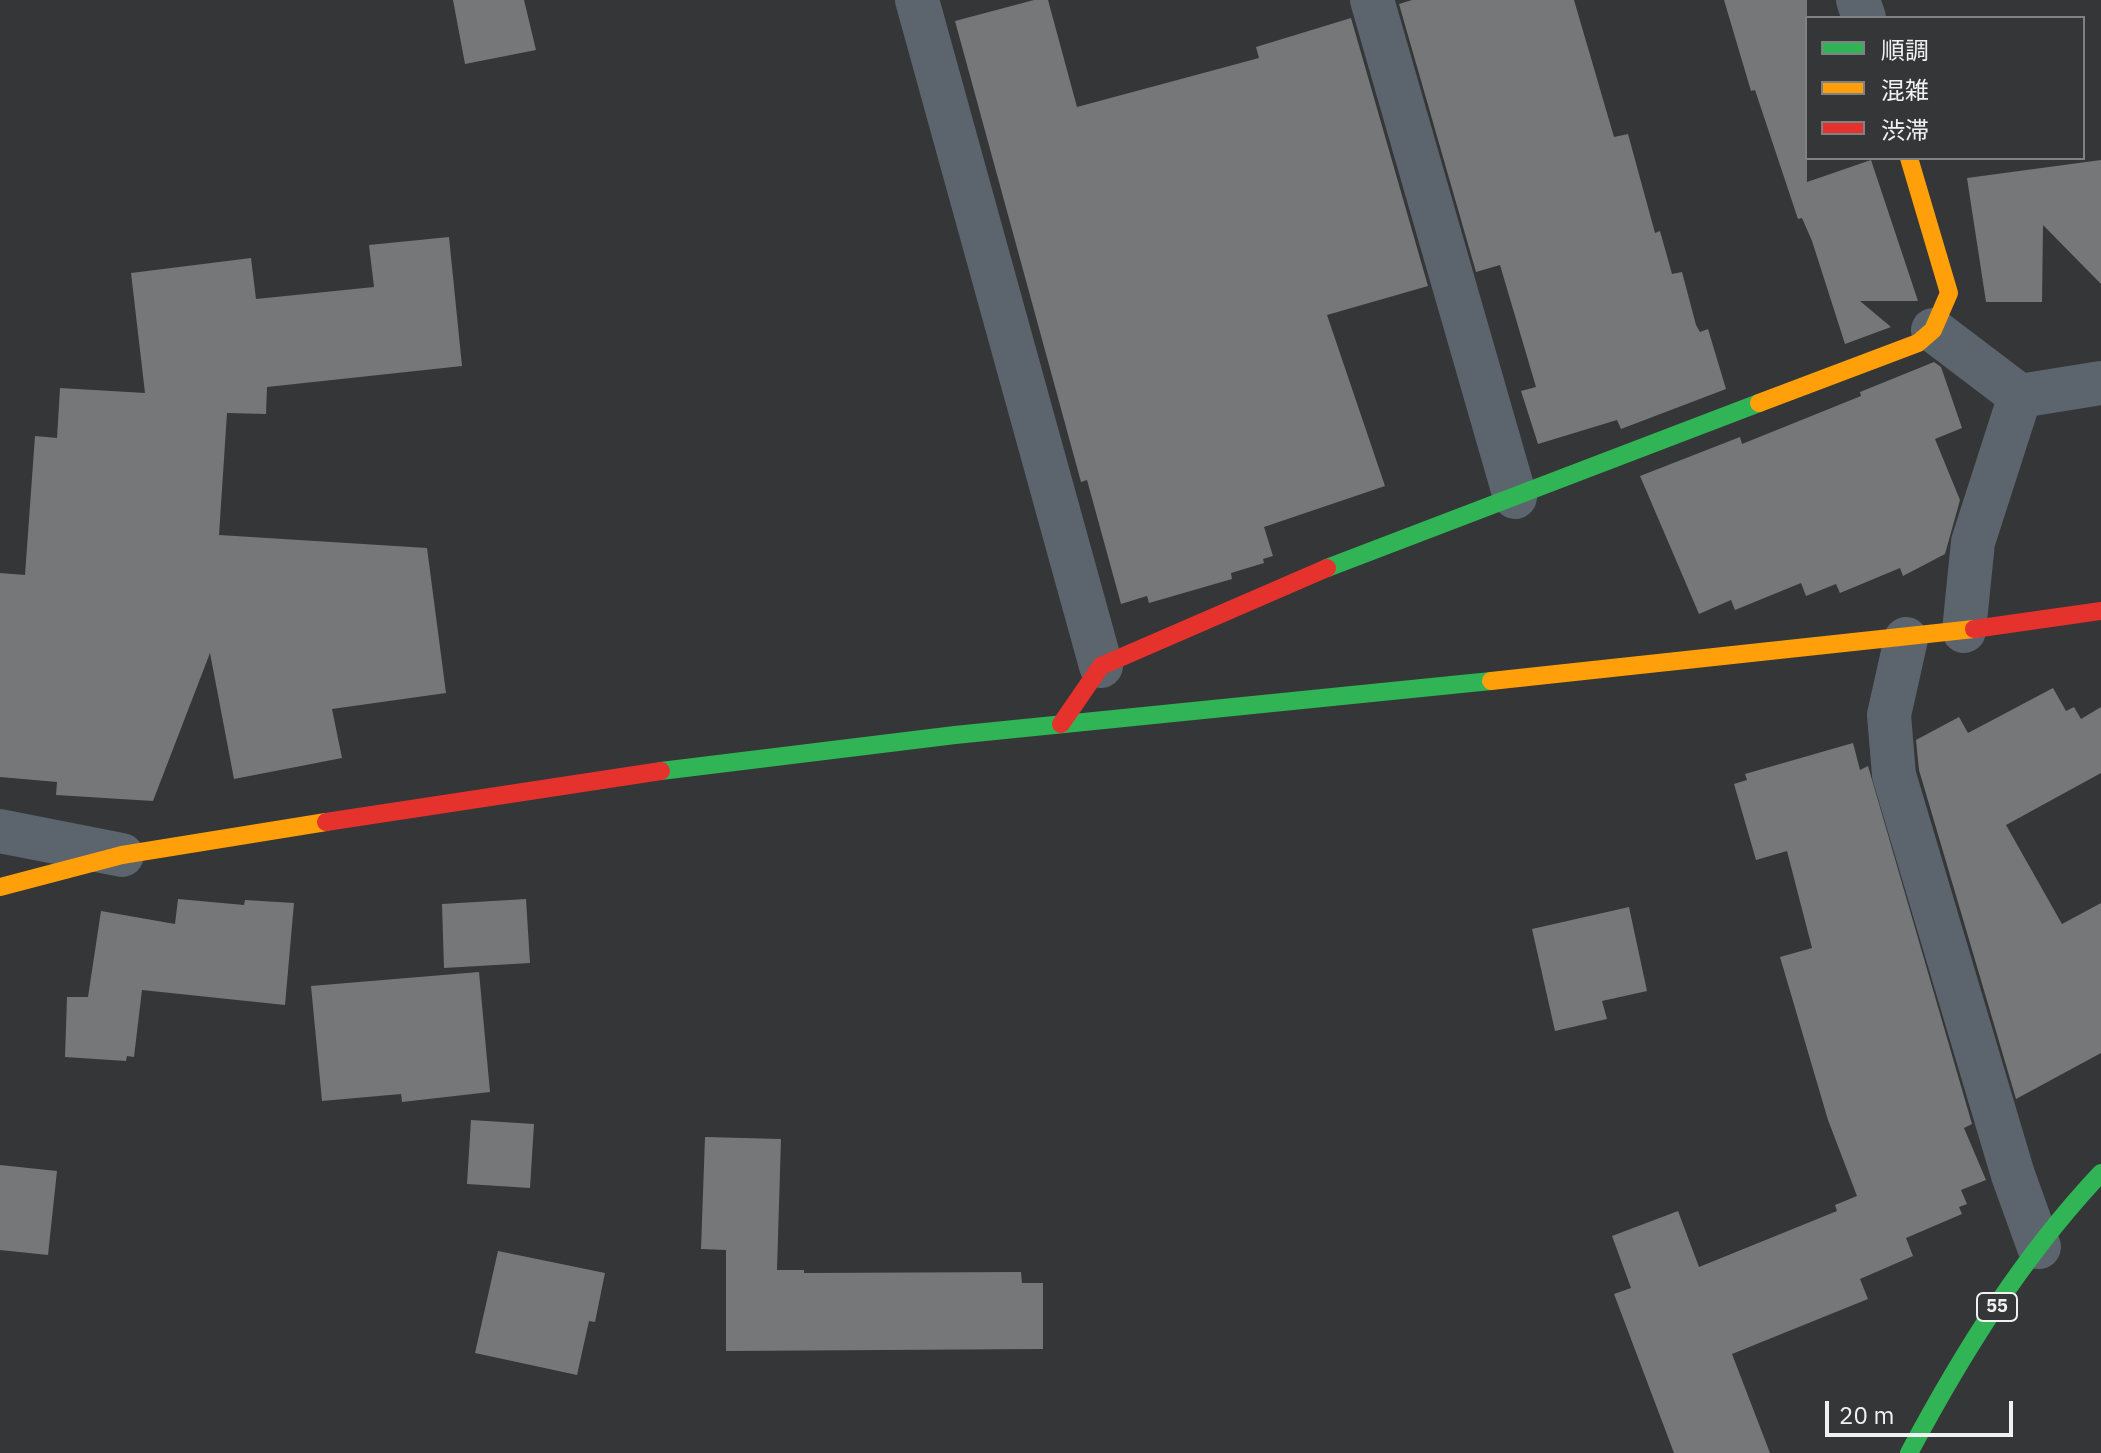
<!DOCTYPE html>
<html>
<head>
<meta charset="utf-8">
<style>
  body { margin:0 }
  #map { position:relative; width:2101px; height:1453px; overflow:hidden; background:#353637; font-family:"IBM Plex Sans","Noto Sans JP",sans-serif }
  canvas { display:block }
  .legend { position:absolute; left:1805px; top:16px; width:280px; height:144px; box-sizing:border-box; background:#343638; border:2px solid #7f8183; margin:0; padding:10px 14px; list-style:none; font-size:24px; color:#f0f1f3 }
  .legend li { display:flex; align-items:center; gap:16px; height:40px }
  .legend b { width:40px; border:2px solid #7f8183 }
  .scale { position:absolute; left:1825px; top:1401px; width:188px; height:36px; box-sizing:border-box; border:4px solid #f0f1f3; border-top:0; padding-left:10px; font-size:24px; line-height:28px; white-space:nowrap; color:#f0f1f3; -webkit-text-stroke:6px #343638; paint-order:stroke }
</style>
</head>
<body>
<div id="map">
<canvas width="2101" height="1453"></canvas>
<ul class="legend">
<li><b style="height:10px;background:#30b455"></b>順調</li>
<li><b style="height:10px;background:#ff9f0a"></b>混雑</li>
<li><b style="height:10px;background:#e5322d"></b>渋滞</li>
</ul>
<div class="scale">20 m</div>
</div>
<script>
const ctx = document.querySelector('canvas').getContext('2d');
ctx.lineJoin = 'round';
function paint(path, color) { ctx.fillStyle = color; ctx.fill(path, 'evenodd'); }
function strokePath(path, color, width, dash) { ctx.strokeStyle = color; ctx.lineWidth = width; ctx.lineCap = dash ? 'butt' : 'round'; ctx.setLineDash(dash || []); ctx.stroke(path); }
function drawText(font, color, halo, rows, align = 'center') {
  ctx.font = font + ' "IBM Plex Sans",sans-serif'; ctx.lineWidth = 8; ctx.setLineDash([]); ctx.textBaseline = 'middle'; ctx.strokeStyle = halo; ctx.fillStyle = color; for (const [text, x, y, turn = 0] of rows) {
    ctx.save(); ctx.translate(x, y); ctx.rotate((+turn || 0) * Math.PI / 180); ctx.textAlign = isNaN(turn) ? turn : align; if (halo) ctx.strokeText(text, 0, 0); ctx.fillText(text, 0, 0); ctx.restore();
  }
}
paint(new Path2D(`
  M453,0H524L536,50L465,64Z
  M1034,0H1048L1077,107L1259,58L1256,47L1351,18L1428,286L1327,315L1385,486L1264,527L1273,556L1263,559L1264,563L1231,573L1232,579L1149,603L1147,596L1121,604L1087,480L1081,482L955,21Z
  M1412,0H1574L1614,137L1628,134L1655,233L1660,231L1672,274L1682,272L1696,325L1700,332L1708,329L1726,389L1621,429L1617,420L1538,444L1521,391L1536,387L1500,265L1476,272L1399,4Z
  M1724,0H1807V182L1871,160L1918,301H1860L1891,327L1845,344L1812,241L1802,218L1798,219L1755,90L1751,91Z
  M2101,160V284L2043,225L2042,302H1986L1967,178Z
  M449,237L462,366L267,387L266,414L227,413L219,535L427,548L446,693L332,709L342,758L234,779L210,653L153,801L56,795L57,782L0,777V573L25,575L35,436L57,438L60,388L145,393L131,273L251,258L256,299L374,287L369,245Z
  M1934,362L1941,367L1962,428L1935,439L1960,500L1945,554L1903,576L1900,568L1840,593L1836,584L1806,596L1801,583L1735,610L1731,600L1699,614L1640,476L1740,437L1742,444L1861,396L1860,392Z
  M2053,688L2066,711L2074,707L2081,719L2101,707V773L2006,825L2062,924L2101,903V1053L2016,1099L1919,770L1916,740L1959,717L1968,733Z
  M1853,743L1860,770L1868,766L1972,1124L1964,1128L1986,1180L1961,1190L1967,1204L1959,1207L1962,1214L1906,1238L1913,1256L1860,1279L1868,1299L1732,1354L1770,1453H1674L1614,1294L1631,1288L1612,1236L1678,1211L1699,1267L1837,1211L1835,1205L1857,1196L1828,1120L1780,957L1812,948L1787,851L1756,860L1734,784L1747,780L1745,774Z
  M178,899L244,905L245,900L294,903L285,1005L142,990L134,1057L127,1056L126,1061L65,1057L67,997H88L101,911L175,924Z
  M526,899L530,963L444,968L442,904Z
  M1629,907L1647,991L1602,1001L1607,1019L1555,1031L1532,929Z
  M479,972L490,1092L402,1102L401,1094L322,1101L311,986Z
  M471,1120L534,1124L530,1188L467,1184Z
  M705,1137L781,1139L777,1270H804V1273L1021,1272L1022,1283H1043V1349L726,1351V1250L701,1249Z
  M0,1165L57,1171L48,1255L0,1250Z
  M498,1251L605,1273L595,1322L589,1321L577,1375L475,1353Z`), '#767778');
strokePath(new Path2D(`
  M917,0L1101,666
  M1372,0L1515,497
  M1858,0L1864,18
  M1933,330L2020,396
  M1964,631L1973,542L2020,396L2101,383
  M1906,639L1889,715L1894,775L2013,1175L2039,1247
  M0,831L122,855`), '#5c646d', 44);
strokePath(new Path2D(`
  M1327,568L1759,403
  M661,771L955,735L1491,681
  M1909,1453C1963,1352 2022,1257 2101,1173`), '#30b455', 18);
strokePath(new Path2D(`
  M1759,403L1918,343L1933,330L1949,293L1909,158
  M1491,681L1974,629
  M0,887L122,855L326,822`), '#ff9f0a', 18);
strokePath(new Path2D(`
  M1974,629L2101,611
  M1061,724L1101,666L1327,568
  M326,822L661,771`), '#e5322d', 18);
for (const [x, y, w] of [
  [1997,1307,40]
]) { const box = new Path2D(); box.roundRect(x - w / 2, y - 14, w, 28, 6); ctx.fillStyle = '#343638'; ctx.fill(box); strokePath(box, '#f0f1f3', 2); }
drawText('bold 18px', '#f0f1f3', null, [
  ["55",1997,1307]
]);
</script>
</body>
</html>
